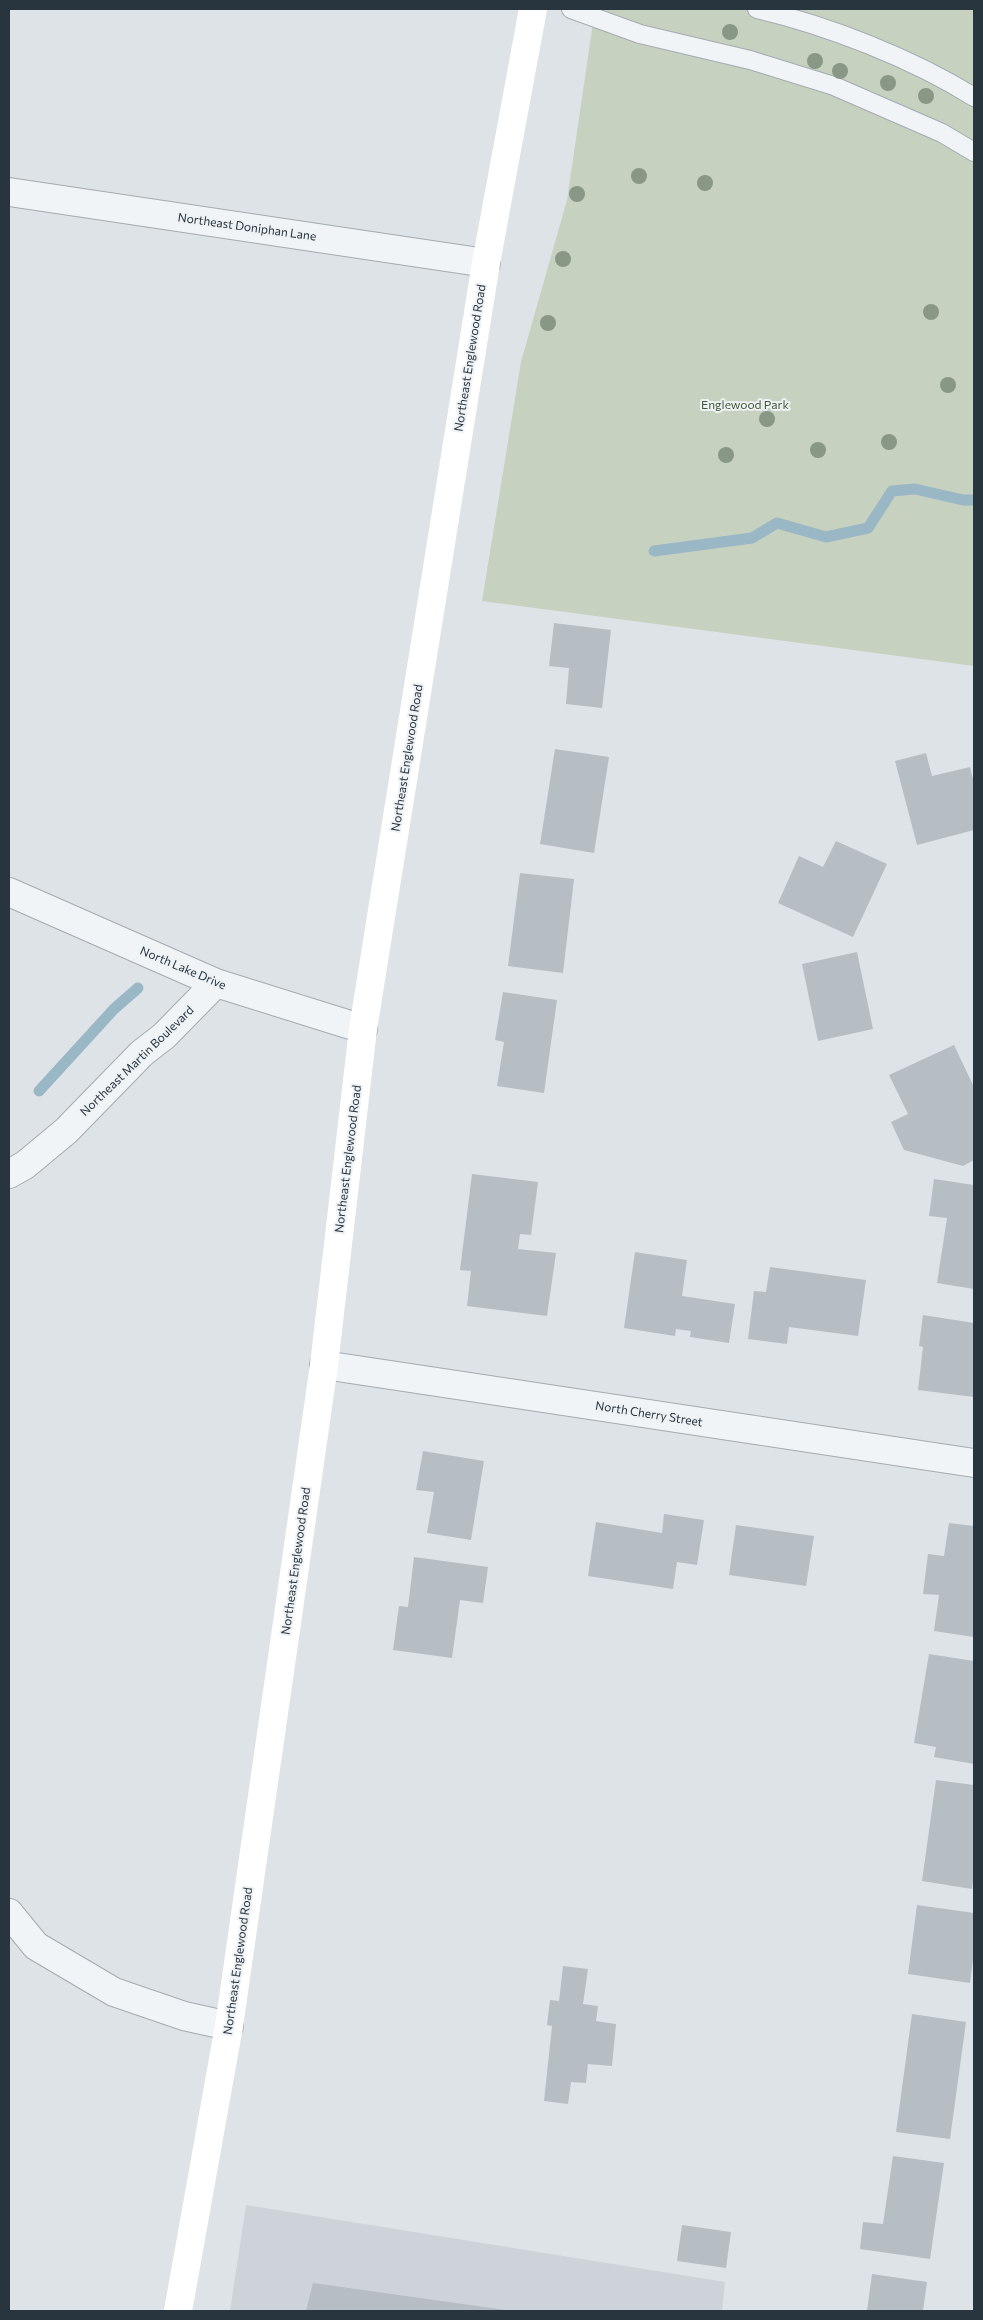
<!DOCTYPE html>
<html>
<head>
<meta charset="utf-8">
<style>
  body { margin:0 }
  #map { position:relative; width:983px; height:2320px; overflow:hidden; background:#dee3e7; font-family:Commissioner,sans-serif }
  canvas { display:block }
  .frame { position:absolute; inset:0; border:10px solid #28343e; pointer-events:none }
</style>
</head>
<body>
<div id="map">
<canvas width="983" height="2320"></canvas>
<div class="frame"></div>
</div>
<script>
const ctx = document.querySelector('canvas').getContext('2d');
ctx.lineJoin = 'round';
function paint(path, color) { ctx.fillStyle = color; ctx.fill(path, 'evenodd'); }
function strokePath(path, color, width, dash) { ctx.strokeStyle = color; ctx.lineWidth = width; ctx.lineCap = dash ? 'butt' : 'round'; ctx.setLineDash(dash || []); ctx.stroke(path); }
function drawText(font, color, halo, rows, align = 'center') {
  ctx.font = font + ' Commissioner,sans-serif'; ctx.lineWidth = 4; ctx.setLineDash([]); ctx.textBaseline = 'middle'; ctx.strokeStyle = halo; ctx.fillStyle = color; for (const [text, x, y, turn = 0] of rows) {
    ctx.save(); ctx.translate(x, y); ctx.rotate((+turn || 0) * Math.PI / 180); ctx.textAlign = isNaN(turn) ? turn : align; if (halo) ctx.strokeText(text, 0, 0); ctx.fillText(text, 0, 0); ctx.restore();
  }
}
paint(new Path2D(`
  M246,2205L725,2282L722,2311H230Z`), '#cdd3d9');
paint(new Path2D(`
  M595,9H974V666L482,601L521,362L567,200Z`), '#c7d1c0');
strokePath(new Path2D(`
  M654,551L752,538L777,523L826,537L868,528L892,491L915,489L963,500H974
  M39,1091L114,1009L138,988`), '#9ab7c6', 11);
paint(new Path2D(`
  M554,623L611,630L602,708L566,704L569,668L549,666Z
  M555,749L609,757L594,853L540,844Z
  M926,753L932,776L970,767L974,783V830L917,845L895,761Z
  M836,841L887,864L853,937L778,903L799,856L823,867Z
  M520,873L574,879L563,973L508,966Z
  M857,952L873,1029L818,1041L802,964Z
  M503,992L557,1000L544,1093L497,1086L504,1042L495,1040Z
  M954,1045L973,1085H974V1160L963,1166L904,1150L891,1122L908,1114L889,1075Z
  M472,1174L538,1182L531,1235L520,1234L518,1249L556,1253L547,1316L467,1306L471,1271L460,1270Z
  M934,1179L974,1185V1289L937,1283L947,1218L929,1216Z
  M635,1252L687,1260L682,1296L735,1304L729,1343L690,1337L691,1331L676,1329L675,1336L624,1328Z
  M770,1267L866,1280L858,1336L789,1327L787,1344L748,1339L754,1291L766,1292Z
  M923,1315L974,1323V1397L918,1390L923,1347L919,1346Z
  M423,1451L484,1461L471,1540L427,1533L434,1492L416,1490Z
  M664,1514L704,1520L697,1565L677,1562L673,1589L588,1576L596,1522L662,1533Z
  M949,1523L974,1526V1637L934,1631L939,1595L923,1594L928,1554L944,1556Z
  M736,1525L814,1536L806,1586L729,1575Z
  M414,1557L488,1567L483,1603L460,1600L452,1658L393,1650L399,1606L408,1607Z
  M929,1654L974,1661V1764L934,1757L936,1747L914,1743Z
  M936,1780L974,1785V1872L972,1889L922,1881Z
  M917,1905L974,1913V1951L970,1983L908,1974Z
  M563,1966L588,1969L583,2004L598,2006L596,2021L616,2024L612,2066L588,2064L586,2083L571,2082L568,2104L544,2101L552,2026L547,2025L550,2000L559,2001Z
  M912,2014L966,2022L950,2139L896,2132Z
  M893,2156L944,2163L930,2259L860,2249L863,2222L883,2224Z
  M682,2225L731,2232L726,2268L677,2261Z
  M872,2274L927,2282L923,2311H867Z
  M313,2283L506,2310V2311H306Z`), '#b6bec4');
const service = new Path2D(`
  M571,9L640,34L750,60L834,86L942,133L974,152
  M757,9C829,26 911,58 974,97`);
const minor = new Path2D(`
  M9,192L486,263
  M9,892L216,983L363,1029
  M9,1174L25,1165L66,1131L142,1053L164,1036L216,983
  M324,1365L974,1463
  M9,1913L36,1946L114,1992L184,2016L229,2026`);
strokePath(service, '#a4abb1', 20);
strokePath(minor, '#a4abb1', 30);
strokePath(service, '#f1f4f6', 18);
strokePath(minor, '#f1f4f6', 28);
strokePath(new Path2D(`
  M178,2311L229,2026L324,1365L363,1029L486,263L533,9`), '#fff', 28);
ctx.fillStyle = '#889786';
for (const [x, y] of [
  [730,32],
  [815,61],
  [840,71],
  [888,83],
  [926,96],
  [639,176],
  [705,183],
  [577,194],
  [563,259],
  [931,312],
  [548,323],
  [948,385],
  [767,419],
  [889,442],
  [818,450],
  [726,455]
]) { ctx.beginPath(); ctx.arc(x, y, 8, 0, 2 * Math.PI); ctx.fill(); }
drawText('12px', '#28343e', '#eef2f5', [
  ["Northeast Doniphan Lane",247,227,8],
  ["Northeast Englewood Road",470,358,-81],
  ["Northeast Englewood Road",407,758,-81],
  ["North Lake Drive",183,968,23],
  ["Northeast Martin Boulevard",137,1061,-44],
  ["Northeast Englewood Road",348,1159,-83],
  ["North Cherry Street",649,1414,9],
  ["Northeast Englewood Road",296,1561,-82],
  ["Northeast Englewood Road",238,1961,-82]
]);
drawText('12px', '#425936', '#eef2f5', [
  ["Englewood Park",745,405]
]);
</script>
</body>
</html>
